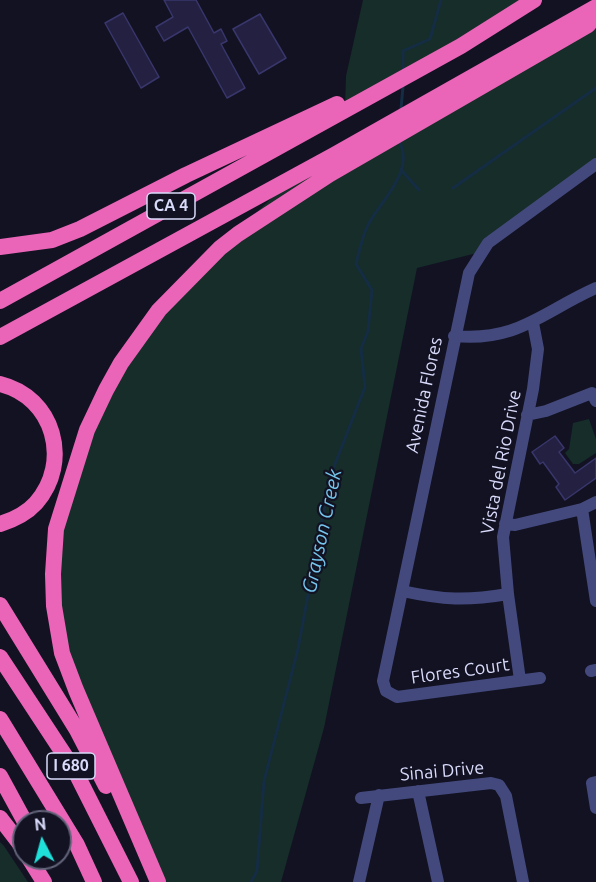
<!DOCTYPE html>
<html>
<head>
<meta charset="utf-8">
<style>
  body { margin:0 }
  #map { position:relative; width:596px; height:882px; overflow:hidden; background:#121223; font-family:Ubuntu,sans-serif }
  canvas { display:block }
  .north { position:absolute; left:12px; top:810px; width:60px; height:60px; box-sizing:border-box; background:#121223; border:2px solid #626279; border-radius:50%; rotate:354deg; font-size:16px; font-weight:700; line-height:24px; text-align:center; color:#d9dafa }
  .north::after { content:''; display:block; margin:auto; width:21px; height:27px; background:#1fe0d9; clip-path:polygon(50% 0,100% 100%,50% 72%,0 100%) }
</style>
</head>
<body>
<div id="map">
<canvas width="596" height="882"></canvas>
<div class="north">N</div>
</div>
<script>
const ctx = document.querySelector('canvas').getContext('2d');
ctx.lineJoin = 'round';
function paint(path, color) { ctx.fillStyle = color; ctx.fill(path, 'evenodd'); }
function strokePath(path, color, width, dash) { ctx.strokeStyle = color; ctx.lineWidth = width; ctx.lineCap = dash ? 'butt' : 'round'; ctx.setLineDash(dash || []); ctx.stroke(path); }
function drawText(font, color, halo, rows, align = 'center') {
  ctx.font = font + ' Ubuntu,sans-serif'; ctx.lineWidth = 4.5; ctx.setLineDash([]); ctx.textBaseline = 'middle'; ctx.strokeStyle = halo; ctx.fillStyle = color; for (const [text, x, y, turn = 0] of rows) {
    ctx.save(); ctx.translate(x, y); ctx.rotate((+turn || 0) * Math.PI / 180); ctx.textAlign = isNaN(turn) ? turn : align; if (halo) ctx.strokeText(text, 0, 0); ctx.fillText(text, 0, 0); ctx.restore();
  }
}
paint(new Path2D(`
  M363,0H538L345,109L346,76Z
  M596,7V164L481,252L417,268L324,728L281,882H158L62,653L56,529L106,390L183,284L291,179Z
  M589,419L596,439V453L579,464H573L565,453L569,449L573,423Z
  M0,842L4,846L28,882H0Z`), '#162d29');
strokePath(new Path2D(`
  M403,70V51L430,39L441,0
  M401,109L403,86
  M402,171L419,190
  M453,188L596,88
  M251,882L257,871L264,781L298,649L330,477L365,387L361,349L368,331L372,290L356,264C359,252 362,238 367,227C380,200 417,172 398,139`), '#152d44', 3);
const building = new Path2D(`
  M164,0H196L214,33L221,29L227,41L221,44L245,88L227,98L188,27L164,41L156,27L173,17Z
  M123,13L159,77L141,88L105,23Z
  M260,14L286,58L259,74L233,29Z
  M555,436L564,448L559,452L575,473L596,458V478L565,500L556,487L559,484L543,462L540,464L532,452Z`);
paint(building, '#232042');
strokePath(building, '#39366b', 1.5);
strokePath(new Path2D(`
  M454,336C518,342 542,312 596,288
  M527,415L546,411L592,393L596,401
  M582,509L596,601
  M505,524L515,525L582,509L596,502
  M402,591C444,600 466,601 508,594
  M591,671L596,670
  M540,678L397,697L386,691L383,681L469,273L488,243L596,164
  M520,680L508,594L503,537L533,389L538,349L533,323
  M596,782L592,783L596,808
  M418,791L438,882
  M361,798L491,783L499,785L506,796L523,882
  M359,882L379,795`), '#43497c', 12);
strokePath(new Path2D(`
  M0,247L52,240L80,229L186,175L337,104
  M0,301L461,46L534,0
  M0,337L334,155L596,7
  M0,384C54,397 72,462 36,503C26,514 13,520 0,524
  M0,605L77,730L106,786
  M0,657L75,771L131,882
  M0,719L77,845L94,882
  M0,776L25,822
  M0,818L24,849
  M29,858L44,882
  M158,882L76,690L62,653L54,606L53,574L56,529L87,430L106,390L121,363L159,310L220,248L238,234L330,174L588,25L596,15`), '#ea64b7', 16);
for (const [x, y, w] of [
  [171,206,48],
  [71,766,48]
]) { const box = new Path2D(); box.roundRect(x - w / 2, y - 13, w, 26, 4.5); ctx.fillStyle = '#121223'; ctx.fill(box); strokePath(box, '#d9dafa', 1.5); }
drawText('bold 16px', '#d9dafa', null, [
  ["CA 4",171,206],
  ["I 680",71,766]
]);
drawText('18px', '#d9dafa', '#121223', [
  ["Avenida Flores",424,395,-78],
  ["Vista del Rio Drive",501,462,-79],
  ["Flores Court",460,671,-8],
  ["Sinai Drive",442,771,-5]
]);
drawText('italic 20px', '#75c6ec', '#121223', [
  ["Grayson Creek",322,531,-78]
]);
</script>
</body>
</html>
